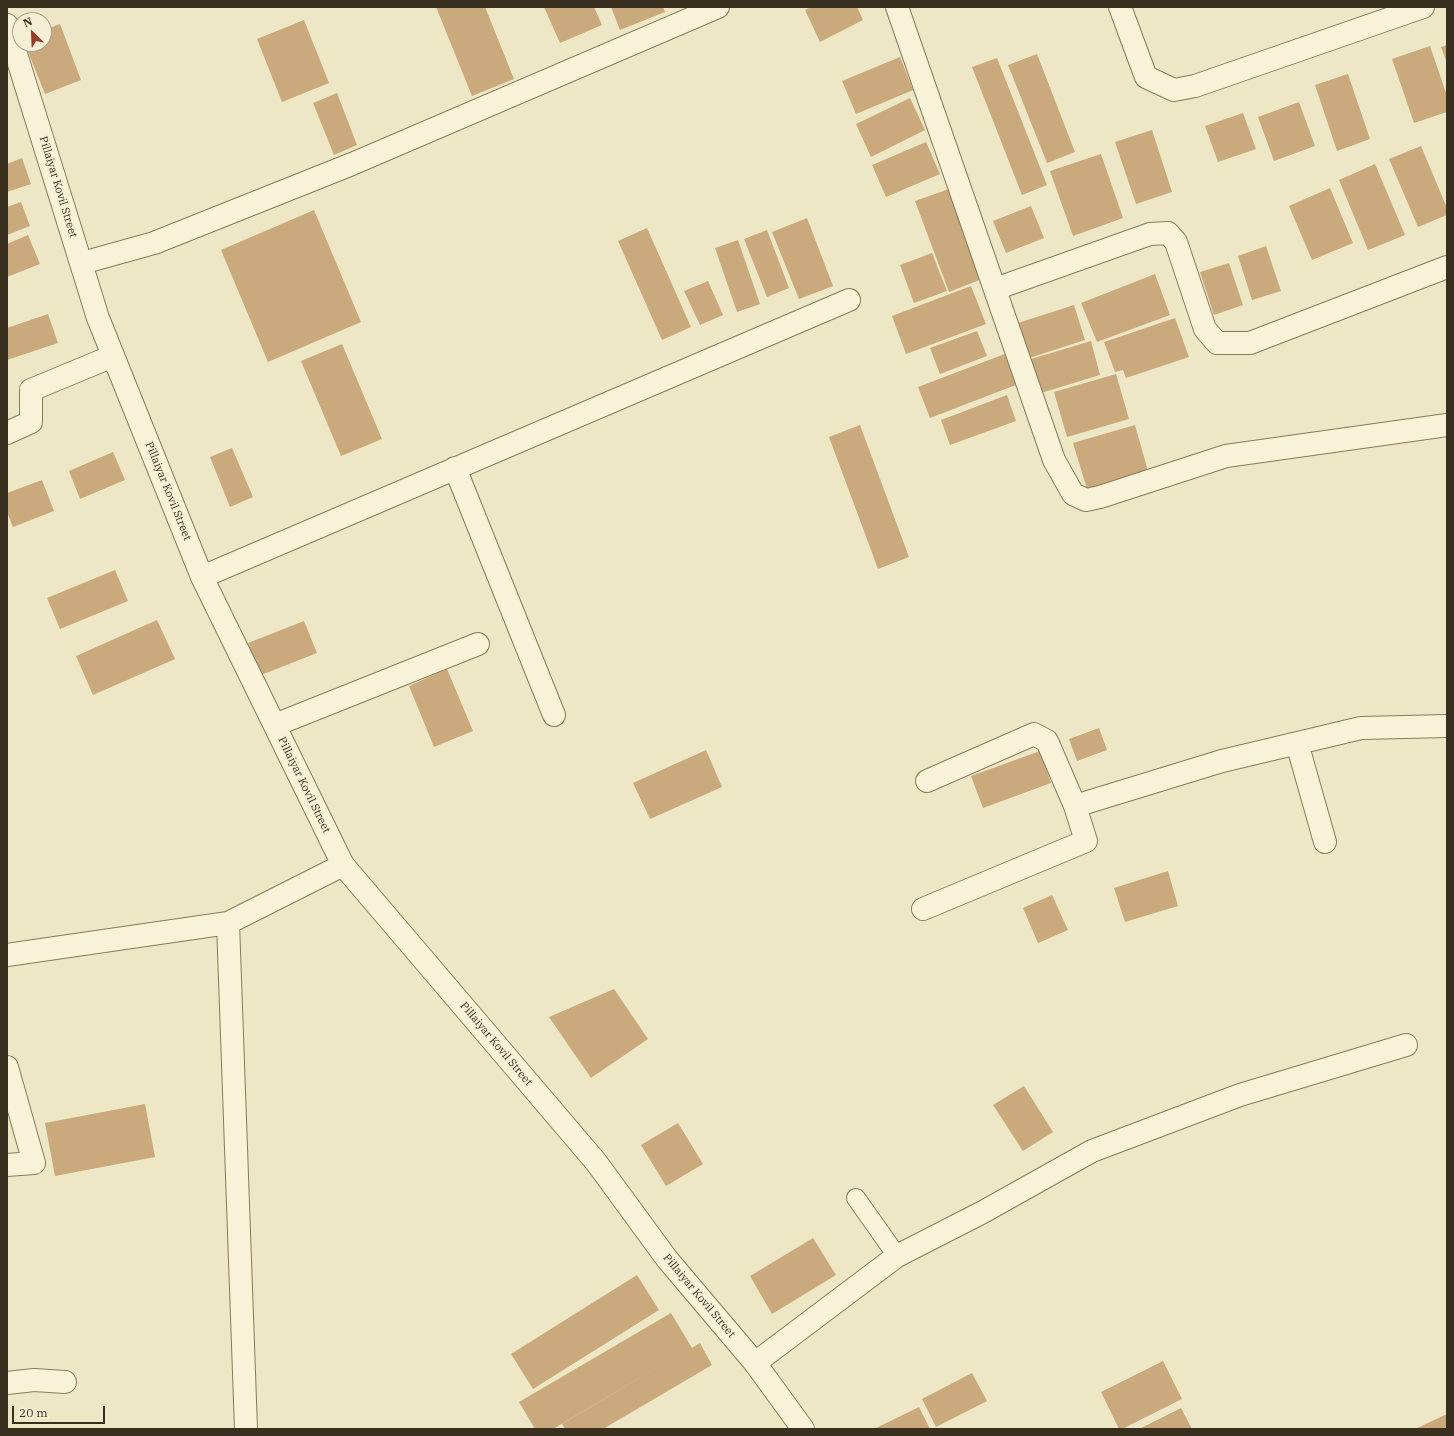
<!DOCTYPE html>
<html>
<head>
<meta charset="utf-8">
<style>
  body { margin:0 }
  #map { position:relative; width:1454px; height:1436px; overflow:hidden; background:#ede7c5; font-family:"IBM Plex Serif",serif }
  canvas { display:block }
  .frame { position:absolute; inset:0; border:8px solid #382f1f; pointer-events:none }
  .north { position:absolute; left:12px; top:12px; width:40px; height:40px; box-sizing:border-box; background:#f5f0d5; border:1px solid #a9a38c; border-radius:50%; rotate:336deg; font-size:11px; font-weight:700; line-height:16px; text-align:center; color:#382f1f }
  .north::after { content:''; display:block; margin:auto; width:14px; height:18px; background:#953d2d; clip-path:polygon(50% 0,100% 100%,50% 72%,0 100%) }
  .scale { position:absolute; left:12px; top:1406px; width:93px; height:18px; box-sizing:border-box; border:2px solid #382f1f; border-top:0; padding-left:5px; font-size:12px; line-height:14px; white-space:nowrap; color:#382f1f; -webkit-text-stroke:3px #f5f0d5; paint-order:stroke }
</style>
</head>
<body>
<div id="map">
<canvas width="1454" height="1436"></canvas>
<div class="frame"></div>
<div class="north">N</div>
<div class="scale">20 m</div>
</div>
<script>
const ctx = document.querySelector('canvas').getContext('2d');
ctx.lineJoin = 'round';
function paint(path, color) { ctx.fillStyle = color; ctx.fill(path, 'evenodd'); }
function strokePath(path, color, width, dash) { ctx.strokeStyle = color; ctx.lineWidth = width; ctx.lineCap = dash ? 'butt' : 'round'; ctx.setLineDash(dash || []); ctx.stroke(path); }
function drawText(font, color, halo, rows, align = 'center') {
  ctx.font = font + ' "IBM Plex Serif",serif'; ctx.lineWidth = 3.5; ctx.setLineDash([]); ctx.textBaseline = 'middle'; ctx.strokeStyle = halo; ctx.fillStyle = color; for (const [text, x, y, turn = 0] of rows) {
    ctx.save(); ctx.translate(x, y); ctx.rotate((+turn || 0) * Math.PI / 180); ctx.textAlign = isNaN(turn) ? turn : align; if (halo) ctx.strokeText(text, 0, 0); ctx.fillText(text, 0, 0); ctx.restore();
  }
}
paint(new Path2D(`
  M436,7H485L514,79L472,96Z
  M544,7H594L602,25L560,43Z
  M611,7H663L665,12L620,30Z
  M811,7H857L863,20L820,42L805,10Z
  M304,20L329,83L282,102L257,39Z
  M60,24L81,80L45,94L25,44H44V30Z
  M1447,45V63L1441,47Z
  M1430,46L1447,96V112L1414,123L1392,59Z
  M1037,54L1075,152L1047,163L1008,65Z
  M900,57L913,90L856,114L842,81Z
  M997,58L1047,185L1022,195L972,67Z
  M1348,74L1370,139L1337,151L1315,85Z
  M337,93L357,145L334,155L313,103Z
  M910,98L925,130L871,157L856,124Z
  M1299,102L1315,146L1274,161L1258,117Z
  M1243,113L1256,149L1218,162L1205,126Z
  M1152,130L1172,192L1136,204L1115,142Z
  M926,142L940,174L886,197L872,165Z
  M1421,146L1447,208V215L1418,227L1389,159Z
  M1101,154L1123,218L1073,236L1050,171Z
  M22,158L31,184L7,192V164Z
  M1375,164L1405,235L1368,250L1339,180Z
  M1330,188L1353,243L1312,260L1289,206Z
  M949,189L982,279L949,292L915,201Z
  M21,202L30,226L7,235V207Z
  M1031,206L1044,238L1006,253L993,221Z
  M314,210L361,322L268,362L221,250Z
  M807,218L833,286L799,299L772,232Z
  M647,228L691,327L662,340L618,241Z
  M767,230L789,288L767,297L744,239Z
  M28,235L40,264L7,277V244Z
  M738,240L760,304L737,312L715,248Z
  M1266,246L1281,291L1252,300L1238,256Z
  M932,253L947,291L914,303L900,265Z
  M1229,263L1243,305L1214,315L1200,272Z
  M1155,274L1170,315L1097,342L1081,303Z
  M708,281L723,315L700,325L684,291Z
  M971,286L986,324L906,354L892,316Z
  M1074,305L1085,340L1026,359L1015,324Z
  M48,314L58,343L7,360V328Z
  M1175,318L1189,357L1126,378L1123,370L1115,372L1104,342Z
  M977,331L987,356L940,374L930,348Z
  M1091,341L1100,375L1041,393L1031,359Z
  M342,344L382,439L341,456L301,361Z
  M1010,352L1021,383L930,418L918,387Z
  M1116,374L1129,419L1067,437L1054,392Z
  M1007,395L1016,421L950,445L941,420Z
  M860,425L909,557L878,569L829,437Z
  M1135,425L1148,471L1087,489L1073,443Z
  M232,448L253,497L230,507L210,457Z
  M113,452L125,480L80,499L69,471Z
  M42,480L54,511L13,527L7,512V493Z
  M115,570L128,601L60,629L47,598Z
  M157,620L175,659L93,695L76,656Z
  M304,621L317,653L261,675L248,643Z
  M447,669L473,731L434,747L409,686Z
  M1099,728L1107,750L1077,761L1069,739Z
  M706,750L722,787L650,819L633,783Z
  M1040,751L1051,783L983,808L971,776Z
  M1168,871L1178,906L1125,922L1114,888Z
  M1052,895L1068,930L1038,943L1023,908Z
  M614,989L648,1039L591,1078L549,1017Z
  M1024,1086L1053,1132L1023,1151L993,1105Z
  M145,1104L155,1157L55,1176L45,1123Z
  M678,1123L703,1164L666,1186L641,1145Z
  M813,1238L836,1275L772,1314L750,1276Z
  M637,1275L659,1310L533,1389L511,1354Z
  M671,1313L692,1348L700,1343L712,1365L603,1429H565L562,1424L670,1360L553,1429H535L519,1402Z
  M1163,1361L1182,1399L1122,1429H1119L1101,1392Z
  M972,1373L987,1401L936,1427L922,1399Z
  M919,1407L930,1429H874Z
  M1181,1408L1192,1429H1139Z
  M1447,1414V1429H1415Z`), '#caa97c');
const service = new Path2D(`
  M856,1198L897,1256`);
const minor = new Path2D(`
  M897,7L1054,460L1073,494L1086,500L1100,497L1226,456L1447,425
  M1120,7L1146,77L1174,90L1195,86L1423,7
  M82,263L154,243L352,164L718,7
  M995,289L1150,234L1168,233L1176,242L1205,329L1217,343H1250L1447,267
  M7,433L31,422V390L113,356
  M455,468L554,715
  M202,577L849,300
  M275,725L478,644
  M1297,743L1325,842
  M927,781L1034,734L1047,741L1075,806
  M923,909L1086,841L1075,806L1222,761L1361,728L1447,726
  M228,923L343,865
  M7,955L228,923L246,1429
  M7,1067L34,1163L7,1165
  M755,1363L897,1256L983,1212L1092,1151L1240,1095L1406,1045
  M7,1383L34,1380L65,1382`);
const tertiary = new Path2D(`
  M7,25L98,318L202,577L343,865L596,1162L667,1259L755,1363L803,1429`);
strokePath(service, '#887a5c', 20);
strokePath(minor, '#887a5c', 24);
strokePath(tertiary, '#887a5c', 24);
strokePath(service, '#f8f3d8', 18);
strokePath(minor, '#f8f3d8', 22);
strokePath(tertiary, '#f8f3d8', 22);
drawText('11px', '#382f1f', '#f5f0d5', [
  ["Pillaiyar Kovil Street",58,187,73],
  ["Pillaiyar Kovil Street",168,491,68],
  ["Pillaiyar Kovil Street",304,785,64],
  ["Pillaiyar Kovil Street",496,1044,50],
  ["Pillaiyar Kovil Street",699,1296,50]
]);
</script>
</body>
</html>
